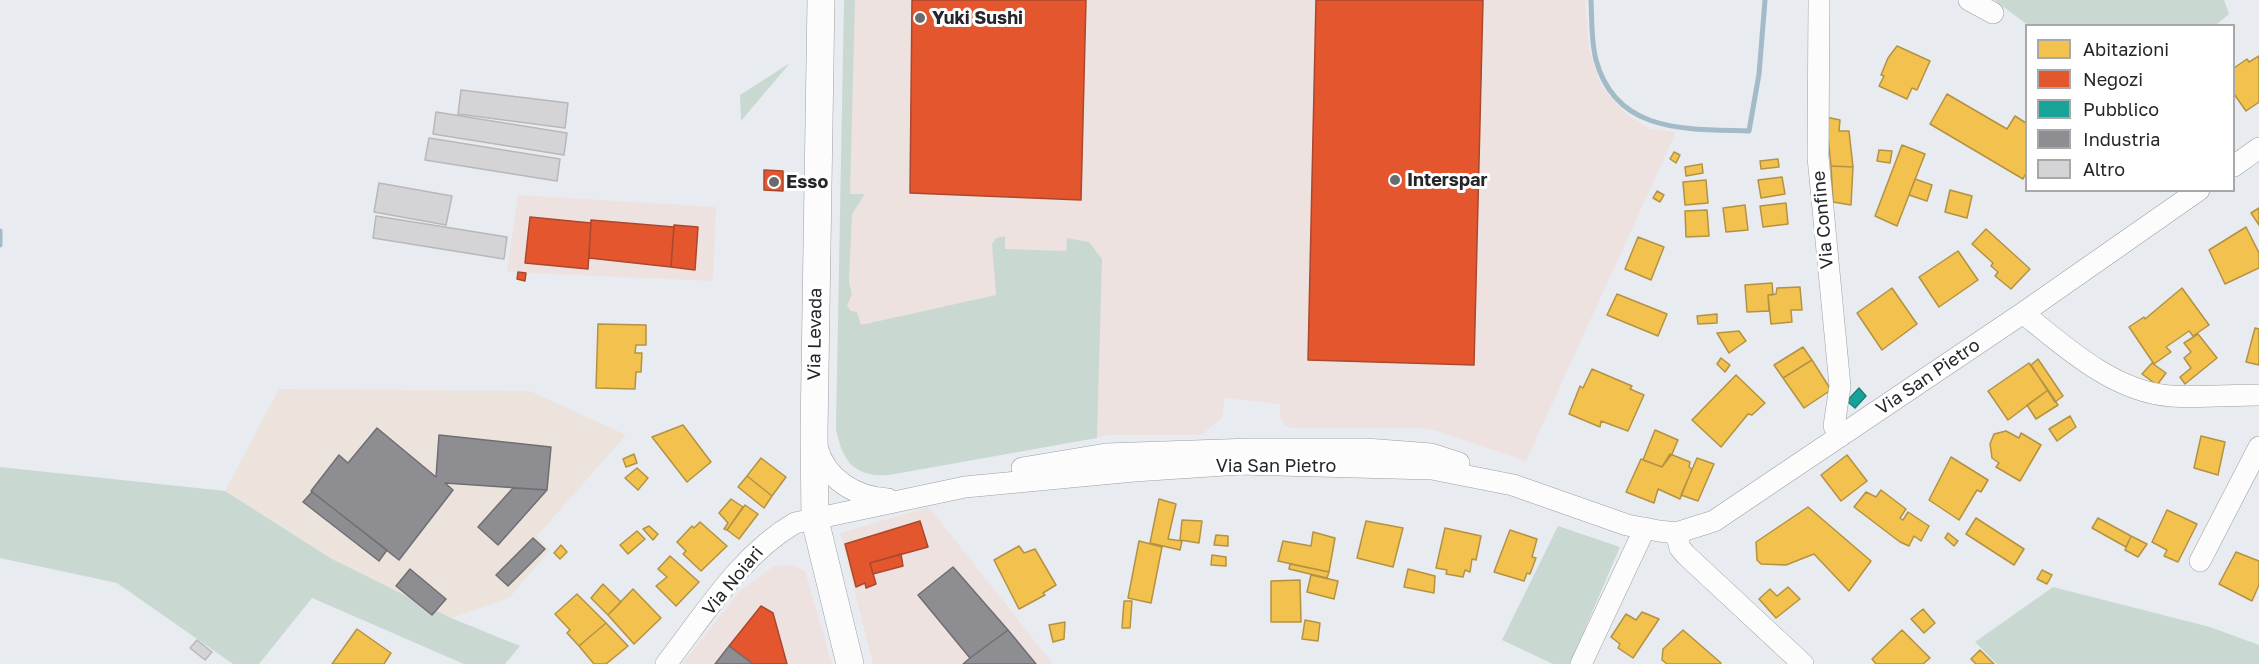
<!DOCTYPE html>
<html>
<head>
<meta charset="utf-8">
<style>
  body { margin:0 }
  #map { position:relative; width:2259px; height:664px; overflow:hidden; background:#e8ebf0; font-family:"Golos Text",sans-serif }
  canvas { display:block }
  .legend { position:absolute; left:2025px; top:24px; width:210px; height:168px; box-sizing:border-box; background:#fff; border:2px solid #a7a8aa; margin:0; padding:8px 10px; list-style:none; font-size:18px; color:#24262a }
  .legend li { display:flex; align-items:center; gap:12px; height:30px }
  .legend b { width:30px; border:2px solid #a7a8aa }
</style>
</head>
<body>
<div id="map">
<canvas width="2259" height="664"></canvas>
<ul class="legend">
<li><b style="height:16px;background:#f2c14e"></b>Abitazioni</li>
<li><b style="height:16px;background:#e4572e"></b>Negozi</li>
<li><b style="height:16px;background:#17a398"></b>Pubblico</li>
<li><b style="height:16px;background:#8d8d92"></b>Industria</li>
<li><b style="height:16px;background:#d4d4d6"></b>Altro</li>
</ul>
</div>
<script>
const ctx = document.querySelector('canvas').getContext('2d');
ctx.lineJoin = 'round';
function paint(path, color) { ctx.fillStyle = color; ctx.fill(path, 'evenodd'); }
function strokePath(path, color, width, dash) { ctx.strokeStyle = color; ctx.lineWidth = width; ctx.lineCap = dash ? 'butt' : 'round'; ctx.setLineDash(dash || []); ctx.stroke(path); }
function drawText(font, color, halo, rows, align = 'center') {
  ctx.font = font + ' "Golos Text",sans-serif'; ctx.lineWidth = 6; ctx.setLineDash([]); ctx.textBaseline = 'middle'; ctx.strokeStyle = halo; ctx.fillStyle = color; for (const [text, x, y, turn = 0] of rows) {
    ctx.save(); ctx.translate(x, y); ctx.rotate((+turn || 0) * Math.PI / 180); ctx.textAlign = isNaN(turn) ? turn : align; if (halo) ctx.strokeText(text, 0, 0); ctx.fillText(text, 0, 0); ctx.restore();
  }
}
paint(new Path2D(`
  M844,0H1585L1589,50L1601,86L1626,114L1650,129L1676,132L1526,461L1434,430L1418,428H1294L1285,426L1280,417V404L1225,398L1222,418L1201,435H1110L876,476L861,472L849,464L840,448L836,429Z
  M518,195L716,207L713,281L507,272Z
  M929,507L1053,664H873L840,533Z
  M792,565L805,571L832,664H682L740,591L774,566Z`), '#eee2e0');
paint(new Path2D(`
  M279,389L530,391L626,435L537,536L549,551L509,598L451,618L332,559L225,491Z`), '#ece3dc');
paint(new Path2D(`
  M844,0H855L850,194H865L852,214L849,282L852,294L847,306L851,311L857,312L861,325L996,295L992,244L996,238L1005,236V249L1066,251L1067,238L1089,242L1102,259L1097,438L889,475C853,477 843,461 836,429Z
  M1994,0H2224L2229,14L2216,25H2028Z
  M790,63L741,121L740,95Z
  M0,467L225,491L332,559L451,618L520,646L505,664H464L312,598L259,664H233L117,583L0,558Z
  M1558,526L1620,547L1570,664H1553L1502,640Z
  M2053,587L2210,627L2259,645V664H1997L1975,642Z`), '#c9d9d2');
const homes = new Path2D(`
  M1897,46L1930,61L1917,90L1912,88L1907,99L1879,86L1884,76L1881,75L1888,58Z
  M2259,56V102L2246,111L2234,94V68L2247,59L2249,62Z
  M1947,94L2007,129L2015,116L2026,123V173L2023,179L1930,124Z
  M1826,117L1840,120L1839,131H1849L1853,167L1831,166Z
  M1902,145L1925,154L1897,226L1875,216Z
  M1879,150L1892,151L1890,163L1877,161Z
  M1674,152L1680,155L1676,163L1670,159Z
  M1778,159L1779,167L1761,169L1760,161Z
  M1702,164L1703,173L1686,176L1685,167Z
  M1831,166L1853,167L1851,205L1833,202Z
  M1782,177L1785,194L1761,198L1758,180Z
  M1915,179L1932,185L1927,201L1909,195Z
  M1706,180L1708,203L1685,205L1683,182Z
  M1950,190L1972,196L1967,218L1945,212Z
  M1657,191L1664,195L1660,202L1653,198Z
  M1786,203L1788,224L1763,227L1760,206Z
  M1745,205L1748,230L1726,232L1723,208Z
  M2259,208V225L2251,213Z
  M1707,210L1709,236L1686,237L1685,211Z
  M2246,227L2259,253V268L2225,284L2209,250Z
  M1986,229L2030,269L2011,289L1995,276L1998,272L1991,266L1993,263L1972,244Z
  M1638,237L1664,247L1651,280L1625,269Z
  M1958,251L1978,280L1939,307L1919,277Z
  M1772,283L1773,295H1768L1769,311L1747,312L1745,285Z
  M1800,287L1802,310H1791L1792,322L1771,324L1768,295L1776,294L1777,288Z
  M1892,288L1917,324L1882,350L1857,313Z
  M2182,288L2209,325L2193,336L2189,331L2166,347L2171,352L2154,364L2129,327L2144,317L2145,319Z
  M1617,294L1667,314L1658,336L1607,315Z
  M1717,314V323L1698,324L1697,316Z
  M598,324L646,325V345H636L635,353H642L641,372H636L635,389L596,388Z
  M2255,328L2259,329V365L2246,362Z
  M1739,331L1746,341L1729,353L1717,333Z
  M2198,334L2217,358L2185,384L2180,377L2191,368L2184,358L2191,352L2184,343Z
  M1803,347L1812,360L1783,378L1774,365Z
  M1721,358L1730,365L1725,372L1717,364Z
  M2038,359L2063,396L2055,402L2031,365Z
  M1812,360L1831,390L1804,408L1783,378Z
  M2029,363L2048,390L2008,420L1988,391Z
  M2152,363L2166,373L2157,385L2142,374Z
  M1592,369L1632,386L1630,389L1644,395L1628,431L1601,421L1600,427L1569,414L1580,386L1583,388Z
  M1736,375L1765,403L1752,415L1748,414L1721,447L1692,420Z
  M2048,390L2058,405L2036,419L2027,405Z
  M2070,416L2076,427L2057,441L2049,429Z
  M683,425L711,462L687,482L652,437Z
  M1655,430L1678,440L1672,454L1662,467L1643,460Z
  M2006,431L2019,438L2021,433L2041,445L2020,481L1996,467L1999,463L1992,458L1990,444L1994,434Z
  M2201,436L2225,442L2218,475L2194,468Z
  M634,454L637,463L626,467L623,459Z
  M1670,454L1690,462L1689,467L1692,469L1680,499L1658,489L1654,503L1626,492L1641,459L1662,467Z
  M1847,455L1867,481L1841,501L1821,475Z
  M1951,457L1988,480L1981,492L1977,490L1959,520L1929,500Z
  M761,458L786,477L772,496L747,476Z
  M1697,458L1714,464L1698,501L1681,495Z
  M637,468L648,478L638,490L625,478Z
  M747,476L772,496L764,508L738,487Z
  M1881,490L1906,509L1900,518L1903,520L1908,512L1929,526L1921,541L1914,536L1909,546L1900,542L1854,507L1866,492L1876,497Z
  M731,499L743,507L727,530L724,529L728,523L719,513Z
  M1159,499L1176,504L1168,539L1182,541L1180,550L1150,543Z
  M745,505L758,514L739,539L727,530Z
  M1808,507L1871,561L1849,591L1814,554L1786,565L1761,564L1757,560L1756,542Z
  M2167,510L2197,524L2178,562L2164,556L2167,550L2152,542Z
  M1976,518L2024,549L2014,565L1966,534Z
  M2098,518L2131,536L2126,547L2092,528Z
  M1182,520L1202,521L1199,543L1180,540Z
  M1366,521L1403,528L1393,567L1357,558Z
  M700,522L727,546L701,571L683,554L686,551L677,542L692,526L694,528Z
  M649,526L658,534L653,540L643,529Z
  M1445,528L1481,536L1476,560L1472,559L1470,572L1465,570L1463,577L1446,574L1447,570L1436,568Z
  M1510,530L1537,539L1532,557L1536,558L1530,574L1527,573L1524,581L1494,572Z
  M637,531L645,539L628,554L620,545Z
  M1313,532L1335,538L1329,572L1278,561L1283,541L1311,546Z
  M1948,533L1958,541L1954,546L1945,538Z
  M1216,535L1228,536V546L1214,545Z
  M2131,536L2147,544L2138,557L2125,550Z
  M1139,541L1162,547L1151,603L1128,598Z
  M561,545L567,552L560,559L554,553Z
  M1019,546L1024,553L1035,549L1056,585L1043,593L1045,595L1019,609L994,560Z
  M2236,552L2259,561V585L2252,601L2219,584Z
  M1212,555L1226,557V566L1211,565Z
  M670,556L699,582L676,606L656,586L667,577L658,569Z
  M1290,564L1329,572L1327,578L1289,569Z
  M1408,569L1435,576L1434,593L1404,587Z
  M2042,570L2052,575L2047,584L2037,579Z
  M1311,575L1338,581L1334,599L1307,592Z
  M1300,580L1301,622H1271V581Z
  M603,584L621,602L608,615L591,598Z
  M1788,587L1800,599L1776,618L1759,599L1770,589L1777,596Z
  M633,589L661,618L634,644L608,615Z
  M577,594L606,623L579,646L567,633L570,630L555,614Z
  M1124,601H1132L1130,628H1122Z
  M1923,609L1935,623L1924,633L1911,619Z
  M1642,612L1659,619L1633,658L1618,648L1620,644L1611,637L1626,614L1636,620Z
  M1305,620L1320,623L1318,641L1302,639Z
  M1065,622L1064,639L1053,642L1049,625Z
  M606,623L628,646L606,664H594L579,646Z
  M357,629L391,653L384,664H332Z
  M1683,630L1721,663L1720,664H1667L1662,660L1663,649Z
  M1902,630L1930,658L1923,664H1876L1872,659Z
  M1980,650L1994,664H1976L1971,659Z`);
paint(homes, '#f2c14e');
strokePath(homes, '#b49243', 1.5);
const shops = new Path2D(`
  M912,0H1086L1081,200L910,193Z
  M1316,0H1483L1474,365L1308,360Z
  M764,170L783,171V191L764,190Z
  M530,217L591,223L588,269L525,263Z
  M591,220L674,227L671,267L589,258Z
  M674,225L698,227L695,270L671,267Z
  M518,272L526,273L525,281L517,279Z
  M920,521L928,547L870,563L876,584L866,588L865,583L856,587L845,544Z
  M901,554L903,566L873,574L870,563Z
  M761,606L773,613L787,664H753L729,646Z`);
paint(shops, '#e4572e');
strokePath(shops, '#aa482d', 1.5);
const public = new Path2D(`
  M1859,388L1866,396L1855,408L1847,401Z`);
paint(public, '#17a398');
strokePath(public, '#1b7e77', 1.5);
const industry = new Path2D(`
  M377,428L436,477L439,435L551,447L547,490L445,483L453,490L399,560L311,491L339,455L348,463Z
  M513,488L547,490L498,545L478,527Z
  M312,492L387,550L379,561L303,502Z
  M533,538L545,549L508,586L496,575Z
  M953,567L1008,630L970,658L918,595Z
  M410,569L446,599L432,615L396,586Z
  M1008,630L1036,664H963L970,658Z
  M729,646L753,664H715Z`);
paint(industry, '#8d8d92');
strokePath(industry, '#6e6e73', 1.5);
strokePath(new Path2D(`
  M1591,0C1592,19 1591,41 1596,60C1616,134 1687,129 1749,131L1759,74L1765,0
  M0,231V245`), '#a3bbc7', 5);
const building = new Path2D(`
  M461,90L568,103L565,128L458,114Z
  M436,112L567,133L564,155L433,134Z
  M429,138L560,159L557,181L425,160Z
  M379,183L452,196L446,225L374,212Z
  M376,216L507,237L504,259L373,238Z
  M197,640L212,652L205,660L190,648Z`);
paint(building, '#d4d4d6');
strokePath(building, '#b8b7b9', 1.5);
const minor = new Path2D(`
  M1819,0L1818,157L1840,386L1834,426L1841,436
  M1969,0L1993,13
  M2234,166L2259,148
  M2023,313C2065,347 2114,392 2171,396C2200,398 2230,395 2259,395
  M817,447C826,479 855,497 888,499
  M1022,468L1106,454L1252,449H1366L1431,454L1459,463
  M1676,533L1680,548L1686,555L1803,664
  M2200,561L2259,447
  M666,664C705,614 740,555 795,523L965,487L1134,471L1240,464L1432,469L1513,485L1627,525L1659,531L1676,533L1714,521L2023,313L2199,190
  M1581,664L1645,528`);
const major = new Path2D(`
  M821,0L814,432L815,520L850,664`);
strokePath(minor, '#9d9fa3', 22);
strokePath(major, '#9d9fa3', 28);
strokePath(minor, '#fcfcfd', 21);
strokePath(major, '#fcfcfd', 27);
for (const [x, y, r, color] of [
  [920,18,6,"#696b6f"],
  [1395,180,6,"#696b6f"],
  [774,182,6,"#696b6f"]
]) { const dot = new Path2D(); dot.arc(x, y, r, 0, 2 * Math.PI); ctx.fillStyle = color; ctx.fill(dot); strokePath(dot, '#fff', 2); }
drawText('bold 18px', '#24262a', '#fff', [
  ["Yuki Sushi",932,18],
  ["Interspar",1407,180],
  ["Esso",786,182]
], 'left');
drawText('18px', '#24262a', '#fff', [
  ["Via Confine",1823,220,-95],
  ["Via Levada",815,334,-89],
  ["Via San Pietro",1928,377,-34],
  ["Via San Pietro",1276,466],
  ["Via Noiari",733,581,-50]
]);
</script>
</body>
</html>
